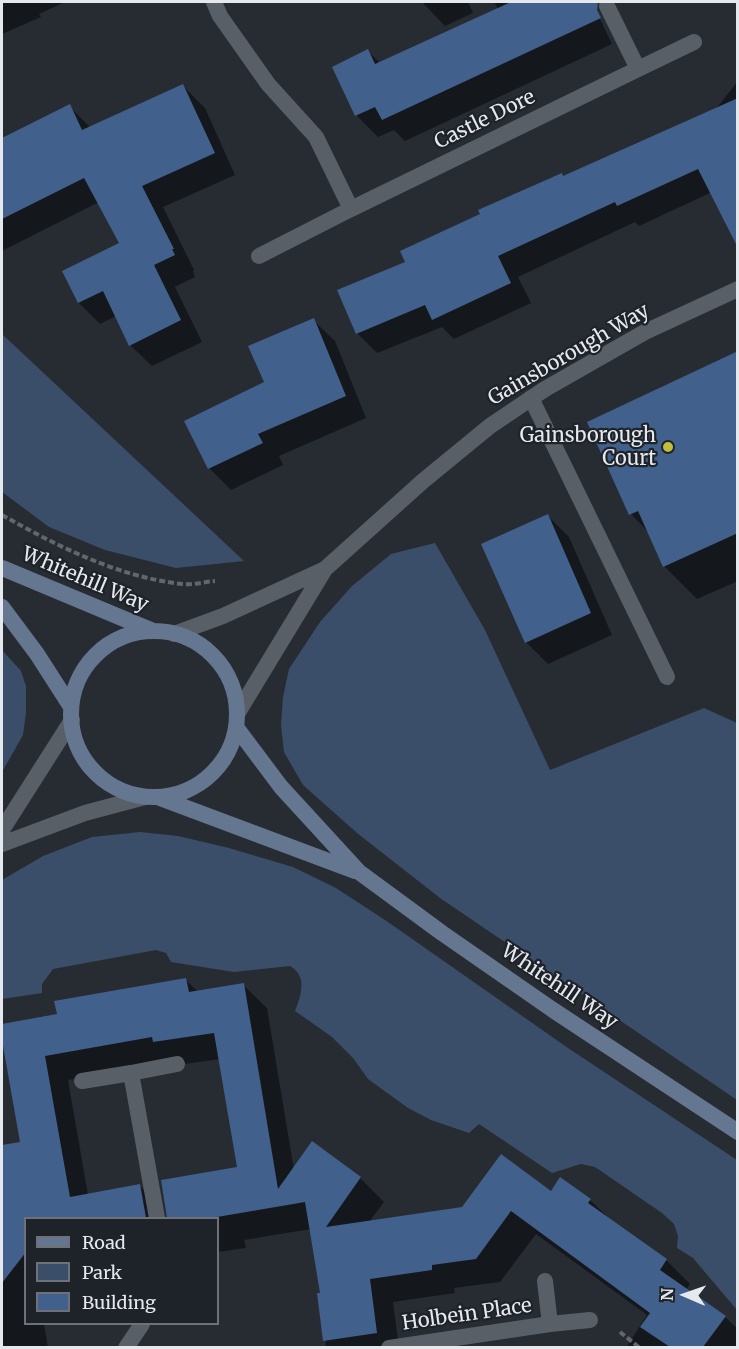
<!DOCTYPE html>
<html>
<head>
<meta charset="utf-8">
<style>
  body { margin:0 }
  #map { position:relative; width:739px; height:1349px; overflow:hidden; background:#272c33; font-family:Merriweather,serif }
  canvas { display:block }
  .frame { position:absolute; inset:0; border:3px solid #e5e8ed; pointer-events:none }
  .legend { position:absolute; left:24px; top:1217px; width:195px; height:108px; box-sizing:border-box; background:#1e2229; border:2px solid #6e7177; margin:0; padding:8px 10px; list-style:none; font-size:18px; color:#e5e8ed }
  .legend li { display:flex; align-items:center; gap:12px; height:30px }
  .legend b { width:30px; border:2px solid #6e7177 }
  .north { position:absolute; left:655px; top:1265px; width:60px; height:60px; -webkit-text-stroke:4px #1e2229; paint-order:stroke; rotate:272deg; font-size:16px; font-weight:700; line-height:24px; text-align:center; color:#e5e8ed }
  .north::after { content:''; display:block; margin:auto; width:21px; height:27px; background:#e5e8ed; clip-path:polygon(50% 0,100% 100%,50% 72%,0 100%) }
</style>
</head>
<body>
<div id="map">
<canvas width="739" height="1349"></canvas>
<div class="frame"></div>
<ul class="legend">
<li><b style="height:8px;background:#647690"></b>Road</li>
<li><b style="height:16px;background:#3a4d69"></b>Park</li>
<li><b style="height:16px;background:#42608c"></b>Building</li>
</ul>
<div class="north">N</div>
</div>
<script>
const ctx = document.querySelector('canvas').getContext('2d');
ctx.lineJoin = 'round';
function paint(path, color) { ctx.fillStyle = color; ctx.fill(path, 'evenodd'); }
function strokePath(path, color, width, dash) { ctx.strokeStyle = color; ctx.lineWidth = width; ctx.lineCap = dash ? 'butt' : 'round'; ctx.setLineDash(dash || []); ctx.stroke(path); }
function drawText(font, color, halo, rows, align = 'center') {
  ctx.font = font + ' Merriweather,serif'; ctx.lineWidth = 4.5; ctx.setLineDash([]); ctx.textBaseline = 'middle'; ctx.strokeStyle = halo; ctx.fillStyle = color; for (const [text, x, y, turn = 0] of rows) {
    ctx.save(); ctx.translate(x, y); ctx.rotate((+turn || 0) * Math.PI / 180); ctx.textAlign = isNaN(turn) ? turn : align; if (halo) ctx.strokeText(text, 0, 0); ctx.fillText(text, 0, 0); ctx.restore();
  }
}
paint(new Path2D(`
  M2,334L244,561L176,568L105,550L49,527L2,492Z
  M435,543L485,630L550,770L704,708L737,723V1100L440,898L357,833L303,785L284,752L281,725L283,697L289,669L320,622L352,586L391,554Z
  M2,650L21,671L26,686V713L23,735L2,772Z
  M140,832L178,836L229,848L293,867L336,888L388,922L568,1048L737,1160V1310L693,1258L677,1248L678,1236L674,1224L662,1213L595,1167L581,1164L552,1173L479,1124L469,1133L431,1120L408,1108L368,1079L353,1058L332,1037L295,1011C301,996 308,976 290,966L234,972L171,962L166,953L156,950L53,969L42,984V993L2,999V880L43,856L92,837Z`), '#3a4d69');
paint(new Path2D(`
  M2,2H65L39,14L41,17L2,34Z
  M422,2H468L473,13L445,26Z
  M494,2H592L612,44L405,141L394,130L378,137L357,116L334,68L368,51L380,63L498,9Z
  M738,81V245L712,192L639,226L635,222L518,277L531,303L454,339L442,327L377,353L357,333L407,263L562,175L564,177L715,110Z
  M183,86L205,108L235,175L163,207L194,270L193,271L195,277L175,287L202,342L152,366L130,345L116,316L100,324L79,303L121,244L99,202L2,251V151L16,145L69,106L91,128Z
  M313,320L335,341L366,418L279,456L283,465L231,490L209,468Z
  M738,352V581L697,599L664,566L650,534L631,514L589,423Z
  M548,516L569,537L612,635L548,664L526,642L483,544Z
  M186,980L198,992L243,985L267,1008L294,1170L313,1143L360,1178L384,1202L369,1222L551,1193L590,1200L614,1223L666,1260L690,1284L686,1290L725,1317L738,1329V1348H626L647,1315L536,1234L500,1282L454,1288L455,1293L393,1302L399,1348H326L322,1294L311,1229L244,1240L246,1248L218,1252V1218H168L239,1169L220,1059L178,1065L174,1061L68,1080L88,1195L140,1186L163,1209L165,1218H26V1324H44L48,1348H2V1190L6,1184L2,1147L21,1143L2,1025L59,1015Z`), '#0007');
paint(new Path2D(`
  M511,2H598L597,10L601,18L382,120L375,107L355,116L332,67L368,49L375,64Z
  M183,84L215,153L142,186L174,249H172L175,255L154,265L181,320L129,346L103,291L78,303L62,271L119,243L84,178L2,219V138L70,104L82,130Z
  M738,98V248L698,169L617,206L615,202L498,256L511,283L432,320L425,305L356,334L337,290L405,262L400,251L480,214L478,210L562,173L563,176Z
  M314,318L346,396L258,434L263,443L208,469L184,421L264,382L248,346Z
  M738,351V533L663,567L638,511L629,515L587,422Z
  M548,514L591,613L525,643L481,544Z
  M186,978L189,992L244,983L278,1189L312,1141L361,1177L326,1227L462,1207L501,1154L551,1191L560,1177L591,1199L588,1203L667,1259L660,1270L726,1316L703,1347H670L640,1327L650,1313L511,1211L476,1259L432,1265V1270L370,1279L377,1333L323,1341L317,1293H320L305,1202L211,1218H167L161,1180L237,1167L214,1033L153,1042L152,1037L45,1056L70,1197L140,1184L146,1218H26V1252L2,1283V1145L20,1142L2,1040V1024L57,1014L54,1001Z`), '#42608c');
strokePath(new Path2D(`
  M2,515C57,546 118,577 182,584C193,585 204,582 215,581
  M620,1332L640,1348`), '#62676d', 4, [6, 3]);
strokePath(new Path2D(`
  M531,398L667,677`), '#595f67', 16);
strokePath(new Path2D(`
  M214,2L220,16L268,84L316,137L351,209L638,69L607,6
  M638,69L694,42
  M259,256L351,209
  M174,634L223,616L325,569
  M237,714L325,569L423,481L490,426L545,389L645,332L738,289
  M131,1073L177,1064
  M82,1081L131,1073L157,1218
  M550,1324L590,1320
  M126,1348L142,1324
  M389,1348L550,1324L545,1281`), '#595f67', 16);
strokePath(new Path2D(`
  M2,830L72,720
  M2,844L85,813L145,797`), '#595f67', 16);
strokePath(new Path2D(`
  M2,568L153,631
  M2,607L37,654L71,707
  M71 714a83 83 0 1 1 166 0a83 83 0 1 1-166 0Z
  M236,727L281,787L359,872L442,933L553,1010L738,1132
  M160,798L355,871`), '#647690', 16);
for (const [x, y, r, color] of [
  [668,447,6,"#c1bd40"]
]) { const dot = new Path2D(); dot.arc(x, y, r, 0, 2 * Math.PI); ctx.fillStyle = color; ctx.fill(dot); strokePath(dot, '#1e2229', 2); }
drawText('20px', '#e5e8ed', '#1e2229', [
  ["Castle Dore",485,120,-26],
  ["Gainsborough Way",569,355,-30],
  ["Whitehill Way",85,580,23],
  ["Whitehill Way",559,987,34],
  ["Holbein Place",467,1315,-8]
]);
drawText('20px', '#e5e8ed', '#1e2229', [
  ["Gainsborough",656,436],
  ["Court",656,459]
], 'right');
</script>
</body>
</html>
